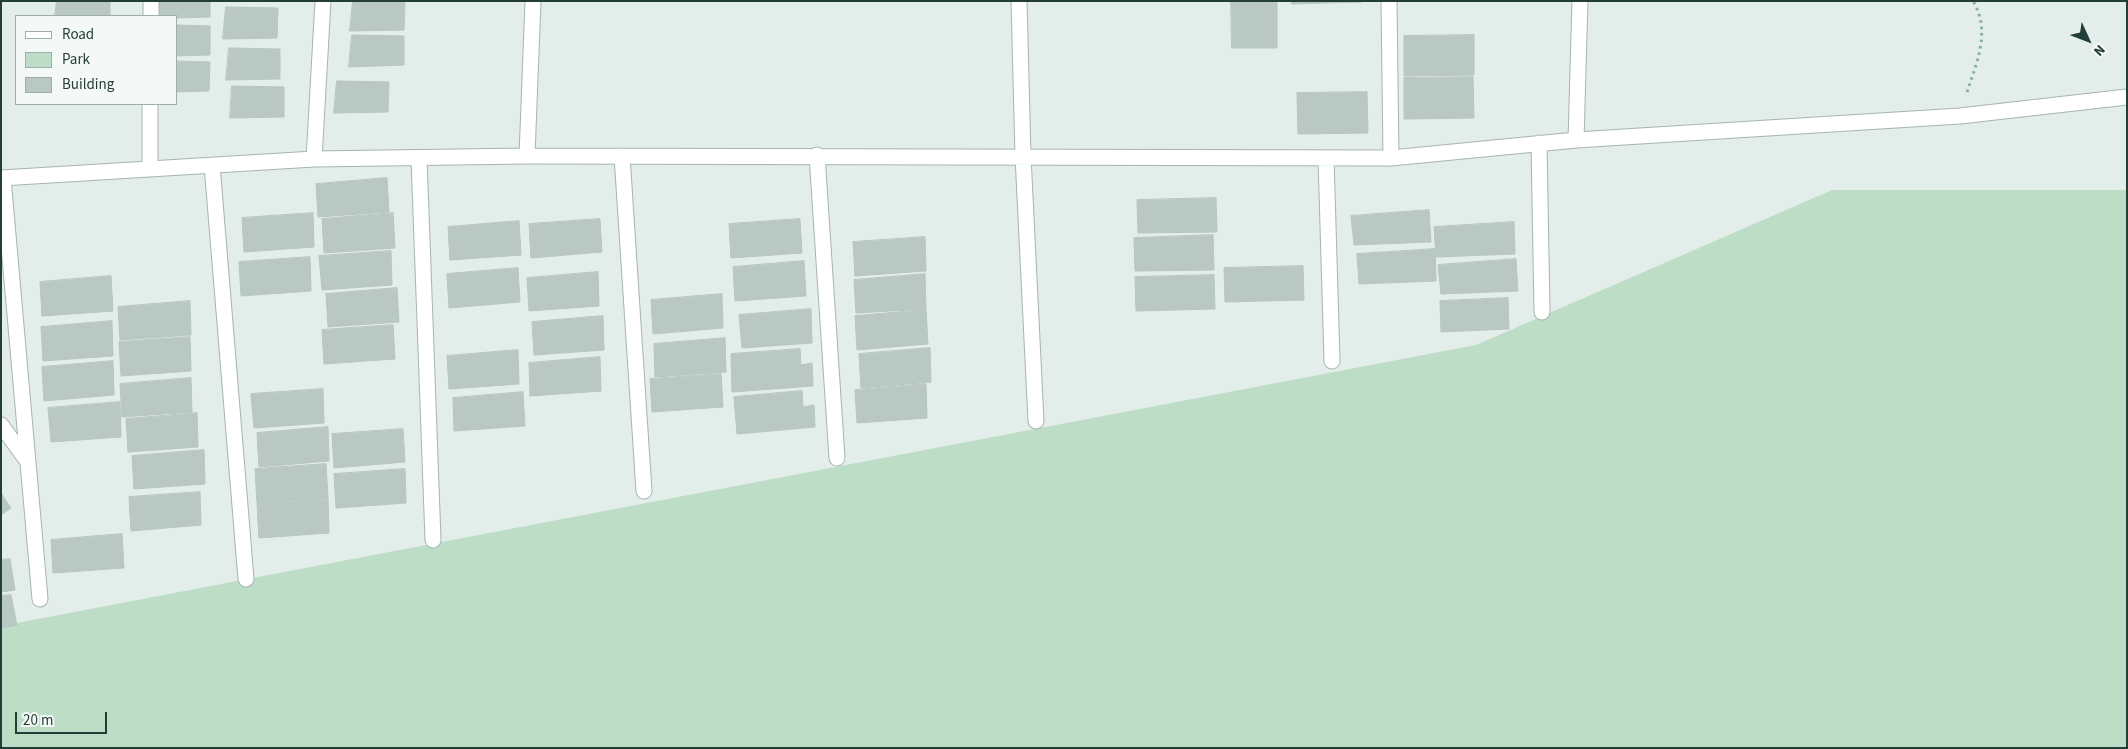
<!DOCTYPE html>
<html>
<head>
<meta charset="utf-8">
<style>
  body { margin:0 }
  #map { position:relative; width:2128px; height:749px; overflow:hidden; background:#e3ede9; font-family:"Source Sans 3",sans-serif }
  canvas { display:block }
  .frame { position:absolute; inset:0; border:2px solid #233e38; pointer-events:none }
  .legend { position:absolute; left:15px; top:15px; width:162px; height:90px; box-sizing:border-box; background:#f4f9f7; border:1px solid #a0aeab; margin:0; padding:6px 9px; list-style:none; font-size:15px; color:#233e38 }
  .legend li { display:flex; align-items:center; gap:10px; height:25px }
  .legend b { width:25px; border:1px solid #a0aeab }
  .north { position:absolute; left:2063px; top:15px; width:50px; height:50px; -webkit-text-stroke:4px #f4f9f7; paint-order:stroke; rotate:133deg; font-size:14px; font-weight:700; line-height:20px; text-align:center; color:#233e38 }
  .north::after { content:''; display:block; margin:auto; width:18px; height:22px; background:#233e38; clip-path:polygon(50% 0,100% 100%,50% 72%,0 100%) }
  .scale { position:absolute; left:15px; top:712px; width:92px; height:22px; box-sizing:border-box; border:2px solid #233e38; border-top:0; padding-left:6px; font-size:15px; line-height:18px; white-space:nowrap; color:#233e38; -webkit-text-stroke:4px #f4f9f7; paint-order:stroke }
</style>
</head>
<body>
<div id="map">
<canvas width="2128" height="749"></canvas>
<div class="frame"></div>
<ul class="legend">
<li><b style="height:6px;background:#fff"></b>Road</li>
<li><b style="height:14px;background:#bdddc7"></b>Park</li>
<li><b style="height:14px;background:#b9c8c2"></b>Building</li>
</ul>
<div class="north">N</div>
<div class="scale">20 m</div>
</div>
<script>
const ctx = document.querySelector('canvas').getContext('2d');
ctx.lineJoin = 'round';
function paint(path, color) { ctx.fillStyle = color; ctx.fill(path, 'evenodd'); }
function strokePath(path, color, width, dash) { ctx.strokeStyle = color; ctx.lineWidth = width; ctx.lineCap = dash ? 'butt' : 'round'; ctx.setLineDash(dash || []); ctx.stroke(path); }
paint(new Path2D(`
  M1832,190H2127V748H1V626L1476,345Z`), '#bdddc7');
const building = new Path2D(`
  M57,1H110V16H55Z
  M157,1H210V17L176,18V16H156Z
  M353,1H405L404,30L350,31Z
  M1231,1H1277V48H1232Z
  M1292,1H1362V2L1292,4Z
  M226,7L278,8L277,38L223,39Z
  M176,25L210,26V55L176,56Z
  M352,35L404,36V65L349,67Z
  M1474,35V75L1404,76V36Z
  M229,48L280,49V79L226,80Z
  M176,61L210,62L209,91L176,92Z
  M1473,77L1474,118L1404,119V78Z
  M337,81L389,82L388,112L334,113Z
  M232,86L284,87V117L230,118Z
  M1367,92L1368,133L1298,134L1297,93Z
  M387,178L389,212L318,217L316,184Z
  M1216,198L1217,232L1138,233L1137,200Z
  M1429,210L1431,242L1354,245L1351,216Z
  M313,213L314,247L244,252L242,218Z
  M393,213L395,248L324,253L322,219Z
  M600,219L602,252L531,258L529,224Z
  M800,219L802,253L731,258L729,224Z
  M519,221L521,255L450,260L448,227Z
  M1514,222L1515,254L1436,257L1434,227Z
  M1213,235L1214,270L1135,271L1134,238Z
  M925,237L926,271L855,276L853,242Z
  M1435,249L1436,281L1359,284L1357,254Z
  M391,251L392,285L322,290L319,256Z
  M310,257L311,291L241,296L239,262Z
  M1516,259L1518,291L1441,294L1438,265Z
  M804,261L806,296L735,301L733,267Z
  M1303,266L1304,300L1225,302L1224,268Z
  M518,268L520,302L449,308L447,274Z
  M598,272L599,306L529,311L527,278Z
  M925,274L926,309L856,313L854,280Z
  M1214,275L1215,309L1136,311L1135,277Z
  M111,276L113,311L42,316L40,282Z
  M397,288L399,322L328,327L326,294Z
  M722,294L723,328L653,334L651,300Z
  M1508,298L1509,329L1441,332L1440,301Z
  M190,301L191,335L120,340L118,307Z
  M811,309L812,343L742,348L739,315Z
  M926,310L928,344L857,350L855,316Z
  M603,316L604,350L534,355L532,322Z
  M112,321L113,356L43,361L41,327Z
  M393,325L395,359L324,364L322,330Z
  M190,337L191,371L121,376L119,342Z
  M725,338L726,372L655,377L654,344Z
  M930,348L931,382L861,388L859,354Z
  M800,349L801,365L812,363L813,386L732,392L731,354Z
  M518,350L519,384L449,389L447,356Z
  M600,357L601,391L530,396L529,363Z
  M113,361L114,395L44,401L42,367Z
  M721,374L723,407L652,412L650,379Z
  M191,378L192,412L122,417L120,384Z
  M926,384L927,418L857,423L855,390Z
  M323,389L324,423L254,428L251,394Z
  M802,391L803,407L814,405L815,427L737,434L734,397Z
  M523,392L525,426L454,431L453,398Z
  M120,402L121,437L51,442L48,408Z
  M197,413L198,447L128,452L126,419Z
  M328,427L329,461L259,467L257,433Z
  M403,429L405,462L334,468L332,434Z
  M204,450L205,484L134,489L132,456Z
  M326,464L328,498L257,503L255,469Z
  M405,469L406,503L336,508L334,474Z
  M200,492L201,525L131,531L129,497Z
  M1,493L11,508L1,515Z
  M328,499L329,533L259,538L257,504Z
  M122,534L124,568L53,573L51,540Z
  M10,559L15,590L1,592V560Z
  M11,595L17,625L1,628V596Z`);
paint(building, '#b9c8c2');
strokePath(building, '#b6c6c0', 1);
const minor = new Path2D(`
  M1019,1L1023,156L1036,421
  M1389,1L1391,158
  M151,16V1
  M1576,140L1580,1
  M1539,143L1542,312
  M817,155L837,458
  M527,156L533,1
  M622,156L644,491
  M419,158L433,540
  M1326,158L1332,361
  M314,159L323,1
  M212,165L246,579
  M150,169V104
  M1,178L314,159L527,156L1391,158L1576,140L1960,116L2127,97
  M3,178L40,599
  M1,425L28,462`);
strokePath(minor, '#a6b5b0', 17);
strokePath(new Path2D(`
  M1967,92C1977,62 1991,31 1973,1`), '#84b0a4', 3, [2.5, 4]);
strokePath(minor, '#fff', 15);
</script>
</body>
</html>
